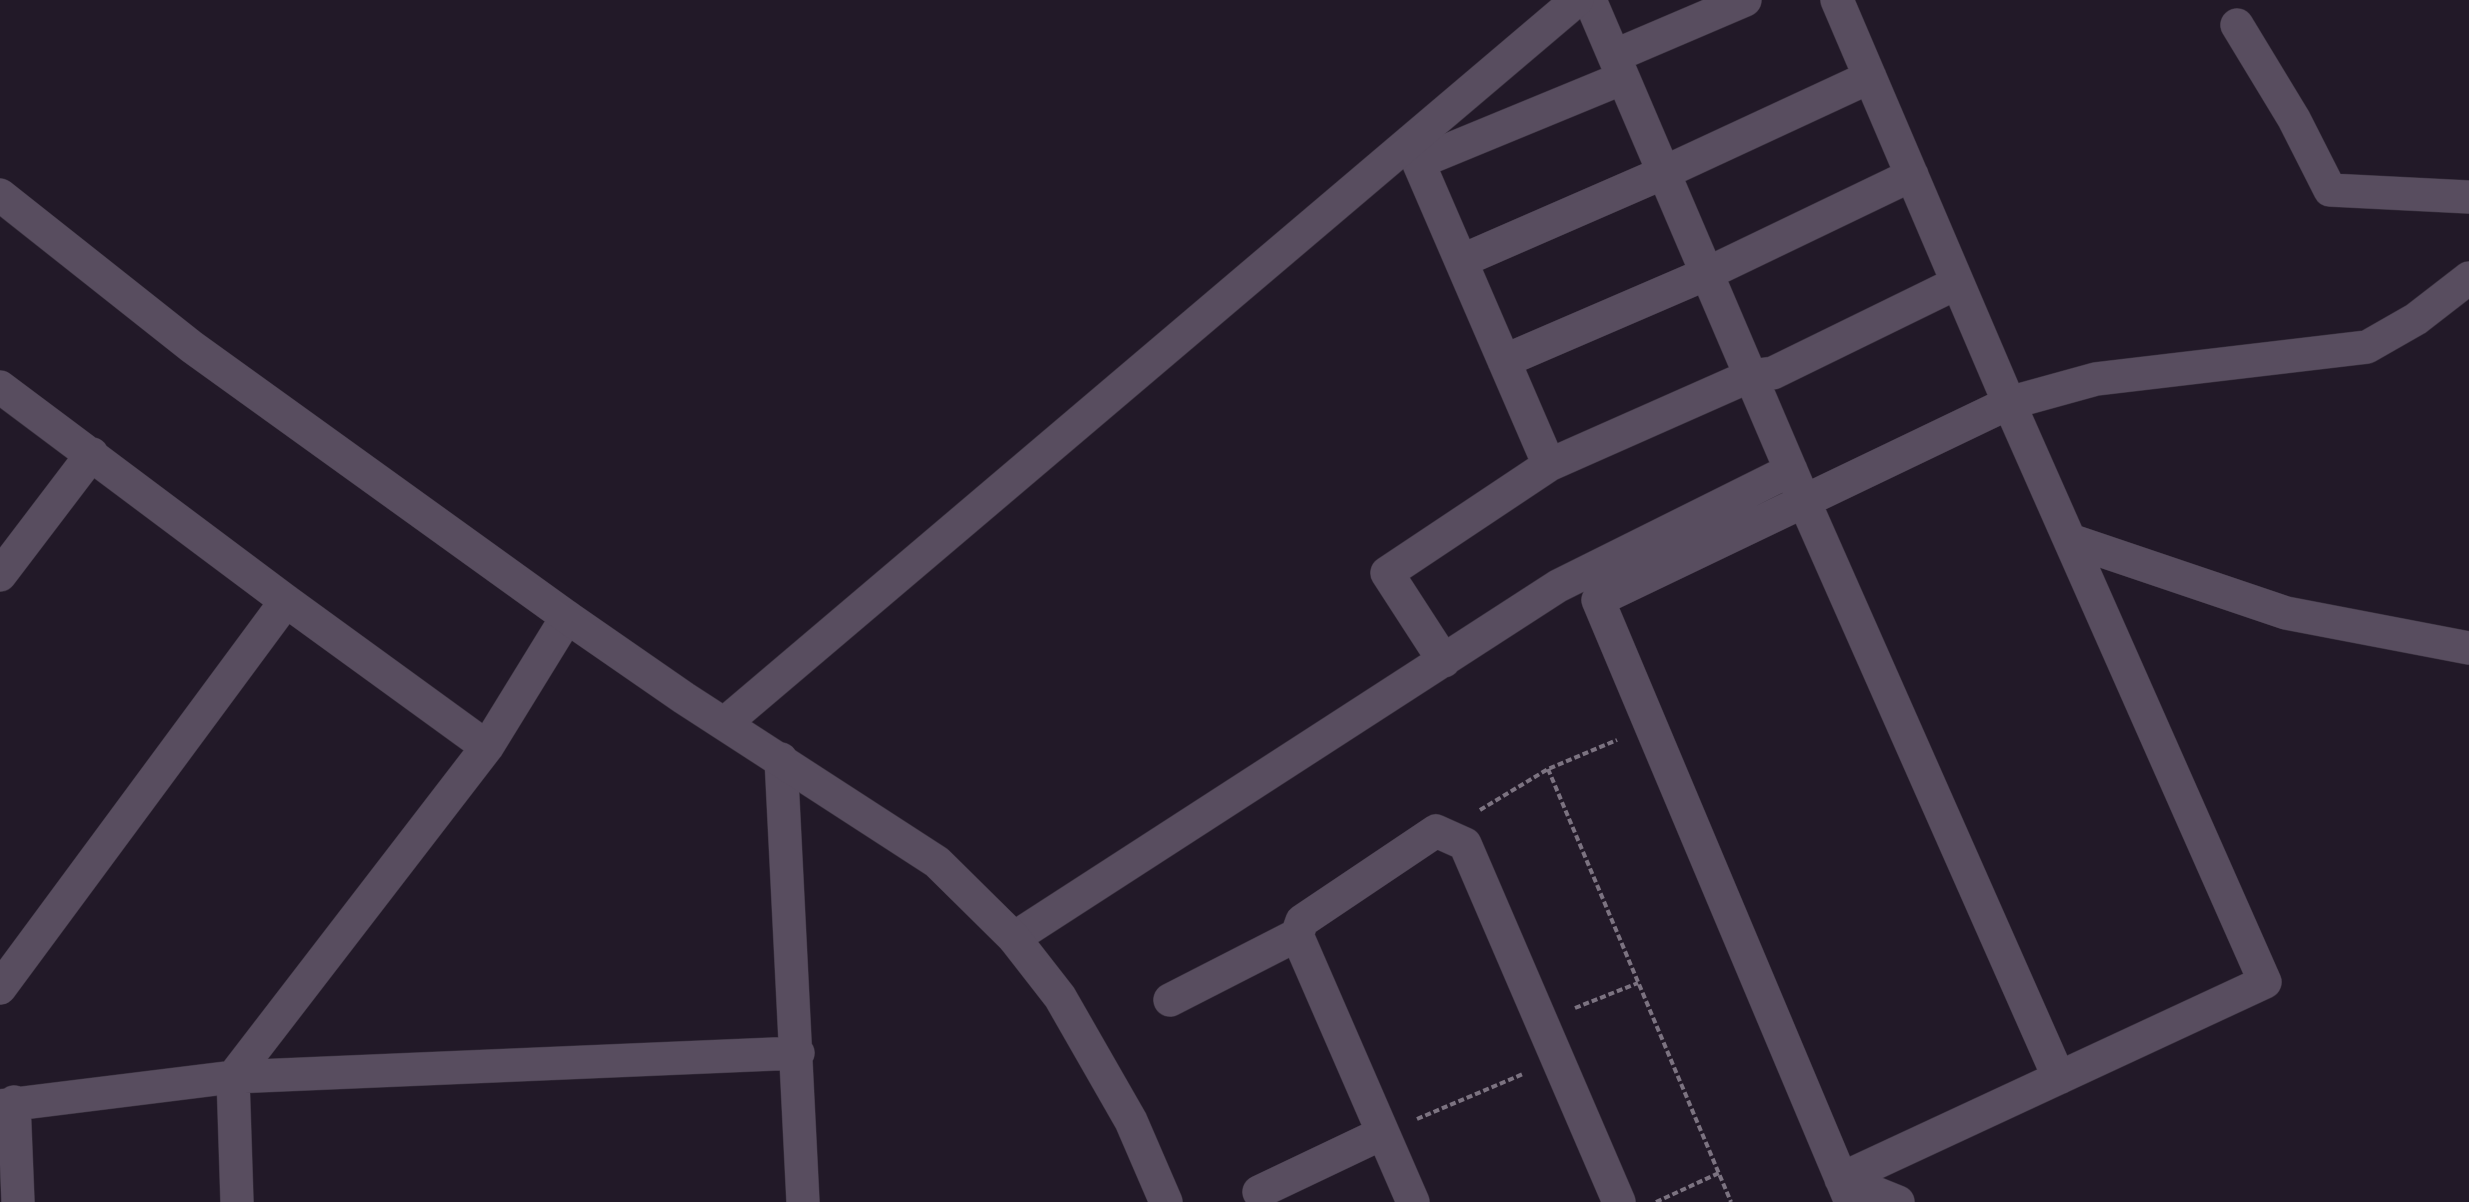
<!DOCTYPE html>
<html>
<head>
<meta charset="utf-8">
<style>
  body { margin:0 }
  canvas { display:block; background:#221928 }
</style>
</head>
<body>
<canvas width="2469" height="1202"></canvas>
<script>
const ctx = document.querySelector('canvas').getContext('2d');
ctx.lineJoin = 'round';
function strokePath(path, color, width, dash) { ctx.strokeStyle = color; ctx.lineWidth = width; ctx.lineCap = dash ? 'butt' : 'round'; ctx.setLineDash(dash || []); ctx.stroke(path); }
const minor = new Path2D(`
  M1590,0L1804,501L2059,1078
  M1837,0L2009,403L2265,982L1841,1179
  M2237,25L2294,119L2330,190L2469,197
  M1614,56L1745,0
  M1410,143L1549,465L1387,573L1444,661
  M1419,162L1623,78
  M1461,261L1663,173L1870,77
  M1504,361L1706,274L1912,175
  M0,387L286,601L487,747
  M1549,465L1750,376L1773,373L1957,283
  M2070,540L2286,613L2469,648
  M0,575L92,454
  M781,759L803,1202
  M1014,938L1558,586L1791,470
  M0,988L286,601
  M1170,1000L1297,935
  M14,1102L18,1202
  M0,1106L233,1077L798,1053
  M1841,1179L1898,1202
  M1259,1192L1383,1133
  M237,1202L233,1077L487,747L567,617
  M1413,1202L1297,935L1302,921L1436,831L1465,844L1619,1202
  M1851,1202L1598,600L2009,403L2096,379L2367,347L2416,319L2469,278`);
const tertiary = new Path2D(`
  M0,195L192,347L567,617L684,698L937,862L1014,938L1060,997L1131,1121L1166,1202
  M725,723L1577,0`);
strokePath(minor, '#3b3340', 34);
strokePath(tertiary, '#3b3340', 34);
strokePath(new Path2D(`
  M1548,769L1731,1202
  M1480,810L1548,769L1617,740
  M1575,1008L1638,983
  M1417,1119L1523,1074
  M1656,1202L1719,1173`), '#7c7381', 4, [6, 3]);
strokePath(minor, '#584d5f', 33);
strokePath(tertiary, '#584d5f', 33);
</script>
</body>
</html>
